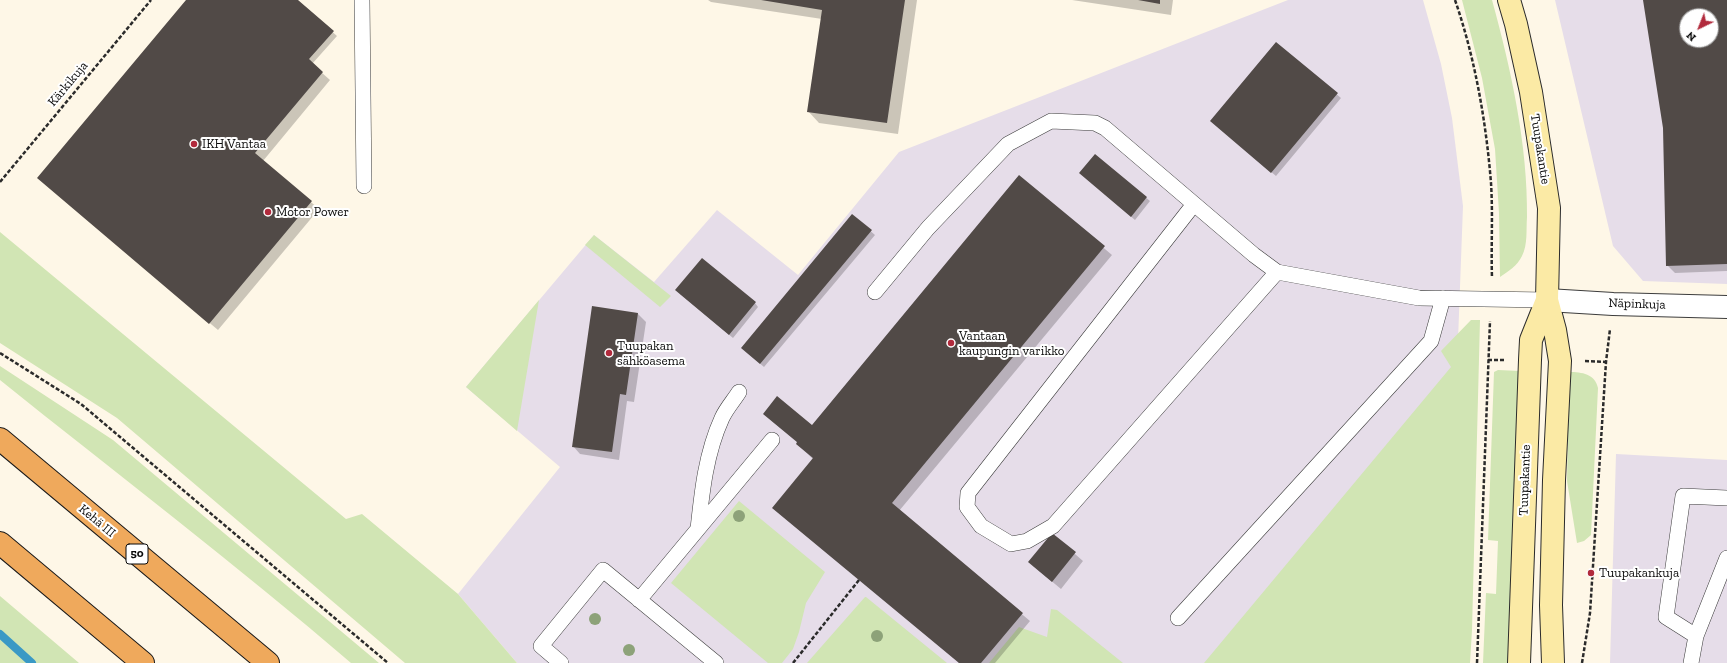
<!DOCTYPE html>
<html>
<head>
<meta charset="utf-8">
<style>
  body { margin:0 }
  #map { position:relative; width:1727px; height:663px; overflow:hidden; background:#fef7e7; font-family:"Zilla Slab",serif }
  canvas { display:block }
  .north { position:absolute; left:1679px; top:8px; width:40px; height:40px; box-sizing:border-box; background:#fff; border:1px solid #9d9d9d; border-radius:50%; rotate:223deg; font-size:11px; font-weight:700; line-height:16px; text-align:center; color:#090909 }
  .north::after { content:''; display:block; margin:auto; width:14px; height:18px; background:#b12a3c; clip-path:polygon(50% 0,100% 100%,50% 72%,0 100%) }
</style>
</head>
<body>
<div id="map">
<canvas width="1727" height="663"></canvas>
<div class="north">N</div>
</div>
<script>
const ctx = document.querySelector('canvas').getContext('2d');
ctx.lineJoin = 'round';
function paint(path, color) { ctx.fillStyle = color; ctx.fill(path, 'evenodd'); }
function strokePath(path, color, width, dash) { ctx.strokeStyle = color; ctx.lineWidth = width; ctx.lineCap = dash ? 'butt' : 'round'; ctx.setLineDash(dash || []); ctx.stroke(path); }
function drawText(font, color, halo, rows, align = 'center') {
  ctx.font = font + ' "Zilla Slab",serif'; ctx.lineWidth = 4; ctx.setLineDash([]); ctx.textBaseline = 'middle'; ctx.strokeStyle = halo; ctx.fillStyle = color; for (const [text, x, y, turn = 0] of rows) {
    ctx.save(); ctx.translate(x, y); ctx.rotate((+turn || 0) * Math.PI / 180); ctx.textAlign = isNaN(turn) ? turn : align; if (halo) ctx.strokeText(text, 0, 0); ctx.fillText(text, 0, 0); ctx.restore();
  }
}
paint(new Path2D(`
  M1288,0H1423L1441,64L1452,118L1463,206L1446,663H517L458,594L560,467L466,387L594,235L654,282L717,210L798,275L899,152Z
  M1555,0H1727V284L1643,281L1613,246ZM1687,16H1711V40H1687Z
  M1616,454L1727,460V663H1610Z`), '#e6dde9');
paint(new Path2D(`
  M1462,0H1492C1511,69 1528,146 1527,217C1526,230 1528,244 1522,256C1517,266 1509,271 1500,277L1499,213L1495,149L1482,78Z
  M0,232L346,519L362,514L458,594L517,663H405L117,418L0,343Z
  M594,235L671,296L660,307L585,245Z
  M539,300L517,431L466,387Z
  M1471,320H1480L1472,630L1470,663H1204L1451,367L1441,351Z
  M0,366L113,440L379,663H351C237,565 117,474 0,380Z
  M1498,370L1520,371L1509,663H1483L1486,593L1496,594L1498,541L1488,540L1494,372Z
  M1569,372C1582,372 1595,374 1598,388L1591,535L1584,541L1577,543L1567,481Z
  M739,501L825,572L806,603L799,632L793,649L782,663H768L671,583Z
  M0,596L79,663H0Z
  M865,597H866L947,663H807Z
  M1051,609L1057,610L1123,663H989L1019,627L1047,637Z`), '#d1e5b4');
paint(new Path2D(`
  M187,0H297L337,36L312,64L330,80L263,161L319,209L218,330L38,178Z
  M708,0H917L898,134L819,123L808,111L822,19L711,2Z
  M1072,0H1173L1171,15Z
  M1644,0H1727V271L1675,273L1667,265L1664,128ZM1687,16H1711V40H1687Z
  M1276,43L1341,98L1276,176L1211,121Z
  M1095,155L1150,201L1135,220L1080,173Z
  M1019,176L1112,255L899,511L1030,621L995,663H959L813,459L797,444L798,443L772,421L812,426Z
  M852,215L875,235L764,367L745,351Z
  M680,294L755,303L758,307L733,338Z
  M593,307L638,314L646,322L634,402L627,401L619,460L580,454L573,446Z
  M1052,534L1083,561L1061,589L1037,569Z`), '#0003');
strokePath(new Path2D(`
  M0,634L32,663`), '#3a99c5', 8);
paint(new Path2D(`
  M186,0H298L334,31L309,59L323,72L255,153L312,201L209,324L37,178Z
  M761,0H905L887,123L807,112L822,10Z
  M1138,0H1160V4Z
  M1643,0H1727V264L1666,266L1663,128ZM1687,16H1711V40H1687Z
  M1276,42L1338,93L1271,173L1210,121Z
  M1095,154L1147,197L1131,217L1079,173Z
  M1019,175L1105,246L892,503L1023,613L981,663H959L772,508L813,458L796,444L797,442L763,414L777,396L812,425Z
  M852,214L872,230L760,364L741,348Z
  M702,258L756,302L729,335L675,290Z
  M592,306L638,313L626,395L620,394L612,452L572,447Z
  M1052,533L1076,552L1052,582L1028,562Z`), '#514a47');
const service = new Path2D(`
  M362,0L364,186
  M1194,204L968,493L967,507L981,526L1011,544L1027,541L1053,526L1277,272
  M875,292L928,228L1008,144L1051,121L1095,123L1105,128L1254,255L1277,272L1419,298L1547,300
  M698,529C702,491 706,453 722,418C726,409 734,400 739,392
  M639,600L772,440
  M1178,618L1431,341L1443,298
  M1696,636L1666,617L1683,496L1727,498
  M561,663L541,646L603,570L716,663
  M1691,663L1696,636L1727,558`);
const minor = new Path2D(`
  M1547,300L1613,304L1727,307`);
const secondary = new Path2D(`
  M1509,0L1516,24L1531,92L1549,208L1547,300L1555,330L1560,361L1554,480L1551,605L1553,663
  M1519,663L1530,360L1531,340L1547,300`);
const trunk = new Path2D(`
  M0,439L268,663
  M0,543L143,663`);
strokePath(service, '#3c3c3c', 16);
strokePath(minor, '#3c3c3c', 24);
strokePath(secondary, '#2b2b2b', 24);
strokePath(trunk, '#1a1a1a', 24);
strokePath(new Path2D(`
  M1455,0C1475,58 1486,121 1491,183C1493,214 1491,246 1492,278
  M0,182L151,0
  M0,353L81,404L388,663
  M1488,360H1506
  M1585,361L1606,362
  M793,663L859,580
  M1477,663L1490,321
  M1582,663L1590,613L1606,362L1610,329`), '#2b2b2b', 2.5, [4, 2]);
strokePath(service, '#fff', 15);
strokePath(minor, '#fff', 22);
strokePath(secondary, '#fbeaa5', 22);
strokePath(trunk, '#efa95c', 22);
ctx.fillStyle = '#8da279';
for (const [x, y] of [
  [739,516],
  [595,619],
  [877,636],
  [629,650]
]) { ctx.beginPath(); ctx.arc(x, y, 6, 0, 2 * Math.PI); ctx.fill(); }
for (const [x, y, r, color] of [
  [194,144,4,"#b12a3c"],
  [268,212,4,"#b12a3c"],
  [951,343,4,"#b12a3c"],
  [609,353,4,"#b12a3c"],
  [1591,573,4,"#b12a3c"]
]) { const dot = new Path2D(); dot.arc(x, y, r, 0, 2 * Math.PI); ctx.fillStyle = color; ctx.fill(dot); strokePath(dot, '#fff', 1.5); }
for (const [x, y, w] of [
  [137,554,22]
]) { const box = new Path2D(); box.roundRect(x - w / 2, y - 10, w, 20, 3); ctx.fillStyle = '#fff'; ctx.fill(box); strokePath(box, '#090909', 1); }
drawText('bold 12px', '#090909', null, [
  ["50",137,554]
]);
drawText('13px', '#090909', '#fff', [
  ["Kärkikuja",68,84,-50],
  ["Tuupakantie",1540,149,81],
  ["Näpinkuja",1637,304,2],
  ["Tuupakantie",1525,480,-88],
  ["Kehä III",97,521,40]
]);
drawText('13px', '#090909', '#fff', [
  ["IKH Vantaa",202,144],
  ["Motor Power",276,212],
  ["Vantaan",959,336],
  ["kaupungin varikko",959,351],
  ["Tuupakan",617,346],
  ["sähköasema",617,361],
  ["Tuupakankuja",1599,573]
], 'left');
</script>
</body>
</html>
